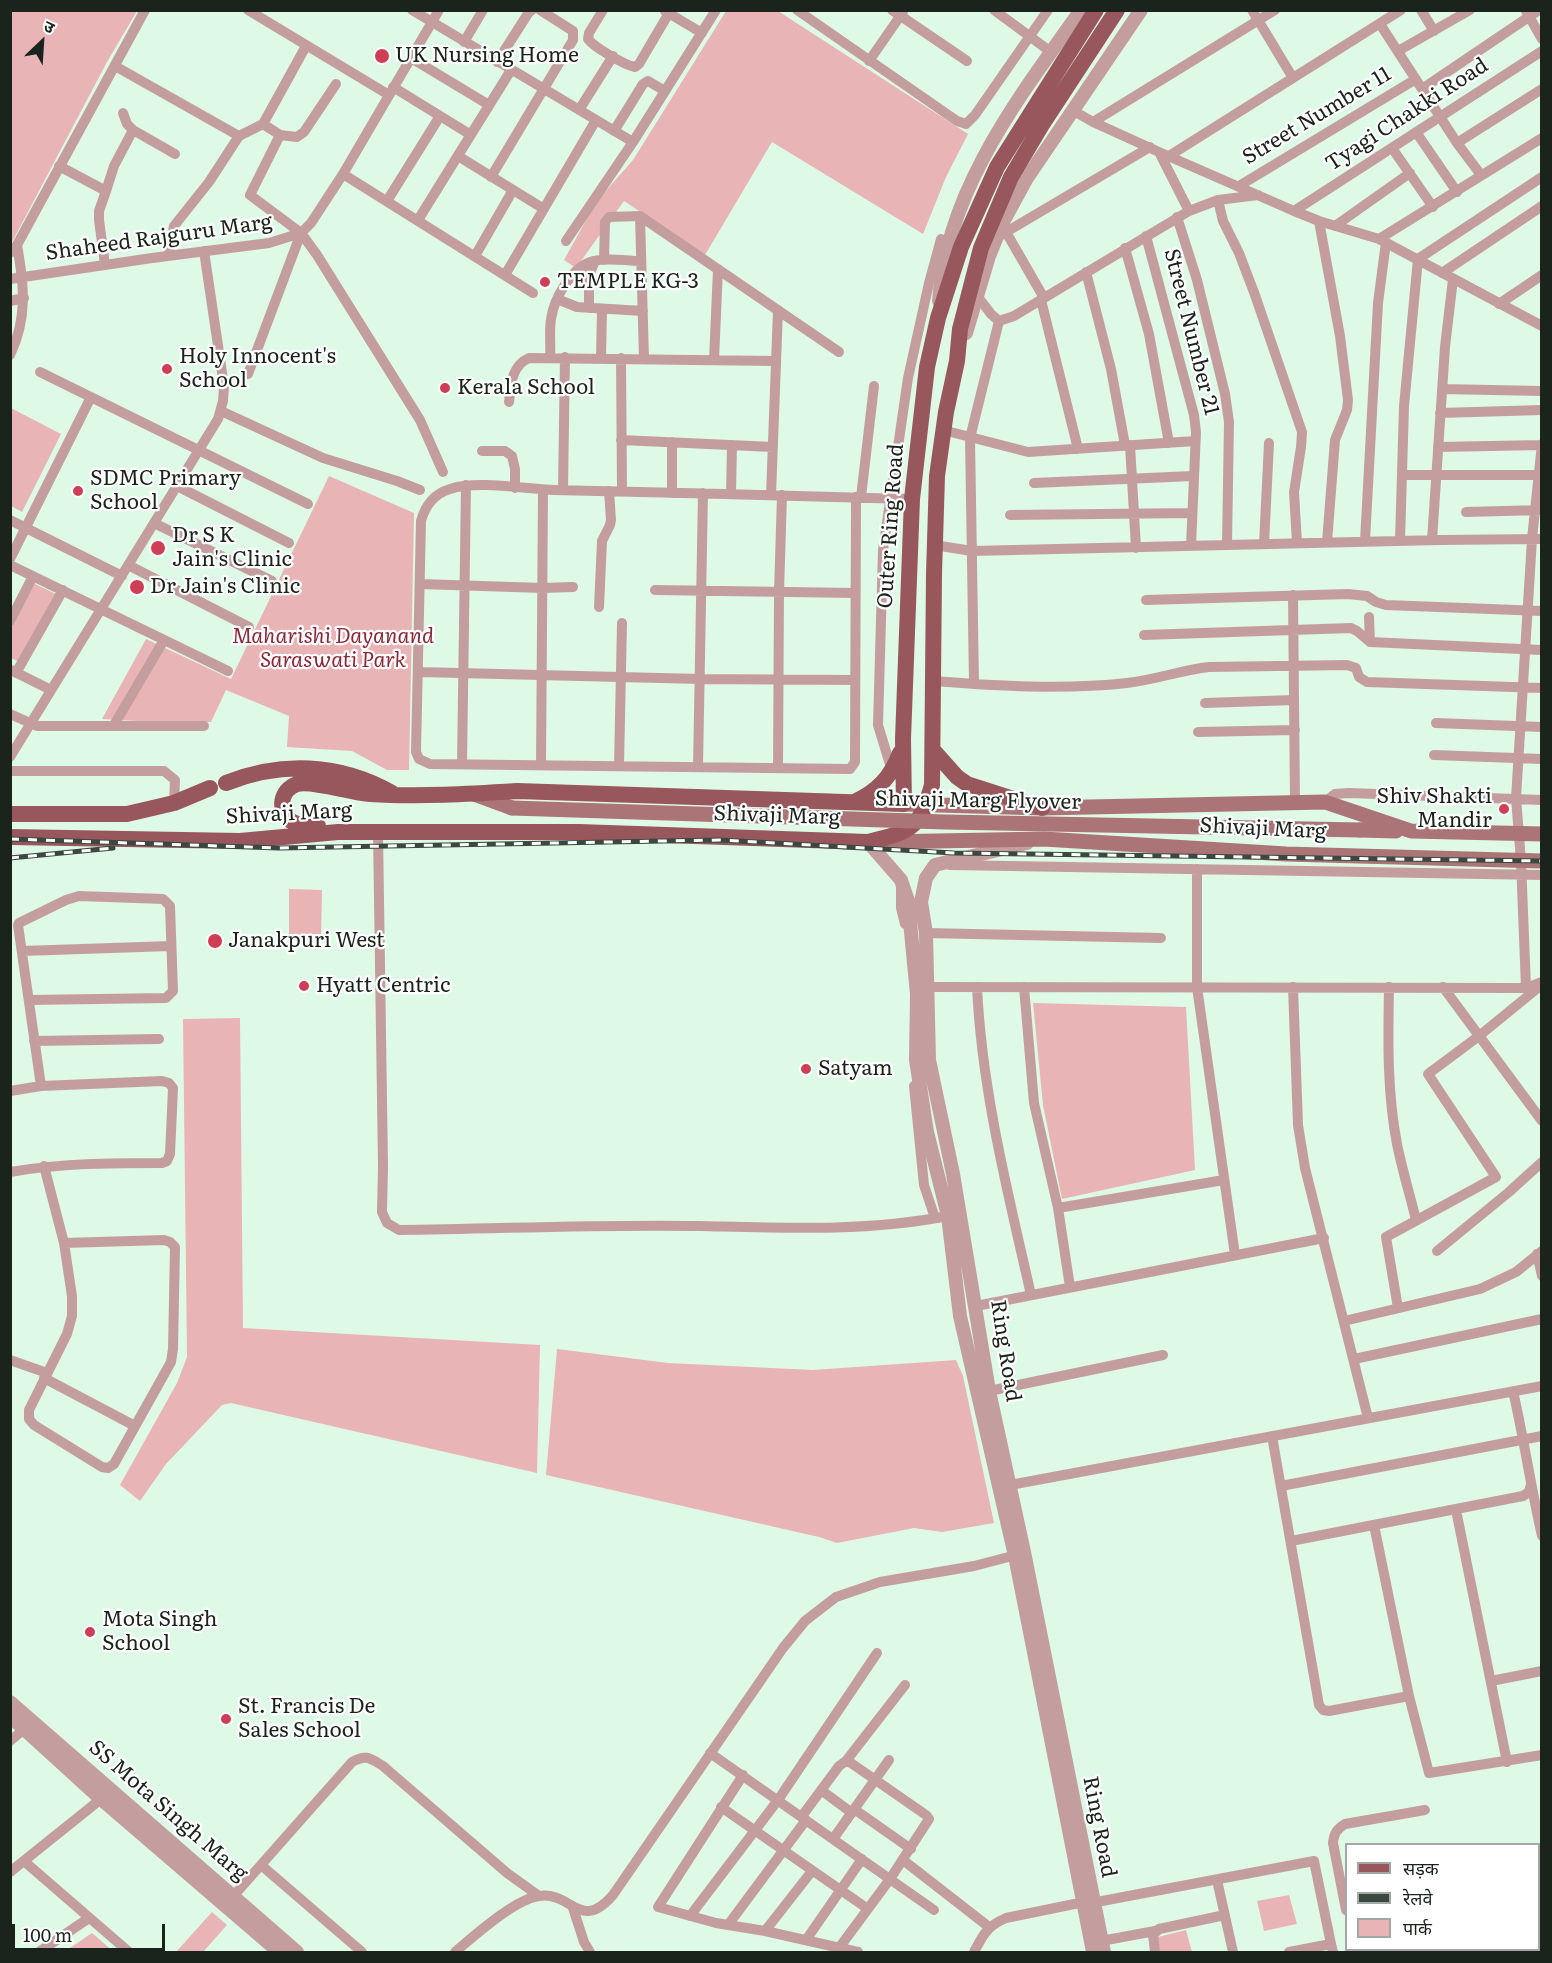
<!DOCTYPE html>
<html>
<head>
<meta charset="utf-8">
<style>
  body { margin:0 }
  #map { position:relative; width:1552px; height:1963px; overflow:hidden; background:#defae7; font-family:Literata,"Noto Sans Devanagari",serif }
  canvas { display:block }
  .frame { position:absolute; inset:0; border:12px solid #1a241d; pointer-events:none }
  .legend { position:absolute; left:1345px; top:1843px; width:195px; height:108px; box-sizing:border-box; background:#fff; border:2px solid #a3a7a5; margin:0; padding:8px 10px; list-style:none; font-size:18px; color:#1a241d }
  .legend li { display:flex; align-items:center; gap:12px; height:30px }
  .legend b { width:30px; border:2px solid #a3a7a5 }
  .north { position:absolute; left:12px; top:12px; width:60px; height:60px; -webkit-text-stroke:4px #fff; paint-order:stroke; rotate:25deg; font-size:16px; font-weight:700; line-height:24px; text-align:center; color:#1a241d }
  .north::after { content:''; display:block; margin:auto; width:21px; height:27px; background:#1a241d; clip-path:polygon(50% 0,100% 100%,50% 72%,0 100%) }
  .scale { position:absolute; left:12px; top:1924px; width:153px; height:27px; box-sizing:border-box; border:3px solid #1a241d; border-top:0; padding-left:8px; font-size:18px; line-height:21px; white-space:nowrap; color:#1a241d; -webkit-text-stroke:4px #fff; paint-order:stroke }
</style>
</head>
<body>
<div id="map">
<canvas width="1552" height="1963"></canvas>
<div class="frame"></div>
<ul class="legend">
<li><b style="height:8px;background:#98575c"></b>सड़क</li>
<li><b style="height:8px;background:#3b483f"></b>रेलवे</li>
<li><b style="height:16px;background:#e9b4b6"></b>पार्क</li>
</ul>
<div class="north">उ</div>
<div class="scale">100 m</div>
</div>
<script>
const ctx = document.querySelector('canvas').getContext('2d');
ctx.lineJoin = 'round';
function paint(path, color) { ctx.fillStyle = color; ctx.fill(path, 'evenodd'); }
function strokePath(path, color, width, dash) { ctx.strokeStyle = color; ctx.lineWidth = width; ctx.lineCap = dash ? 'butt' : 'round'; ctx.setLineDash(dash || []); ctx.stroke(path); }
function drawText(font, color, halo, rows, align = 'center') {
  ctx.font = font + ' Literata,serif'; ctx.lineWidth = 4.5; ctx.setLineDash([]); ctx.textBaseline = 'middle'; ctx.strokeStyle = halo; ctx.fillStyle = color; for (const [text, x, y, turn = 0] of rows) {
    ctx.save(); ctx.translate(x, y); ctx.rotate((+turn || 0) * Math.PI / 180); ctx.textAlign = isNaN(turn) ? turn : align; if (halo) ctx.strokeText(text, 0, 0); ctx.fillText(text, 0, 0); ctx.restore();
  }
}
paint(new Path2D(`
  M11,10L137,11L107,62L11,244Z
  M726,11H778L968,134L946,177L923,234L772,142L705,255L624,201L576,268L564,260L596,202L633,160Z
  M11,408L61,434L22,512L11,506Z
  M329,476L414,513L409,770H387L352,751L287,747L289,716L226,690L211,722L170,723L102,719L146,639L231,679Z
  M33,583L58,595L19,662L11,658L10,628Z
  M289,889L322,890L321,939L289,938Z
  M1033,1003L1186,1007L1195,1170L1062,1199L1043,1105Z
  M240,1018L243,1328L540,1345L537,1473L231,1403L222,1405L166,1464L140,1501L120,1485L177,1383L187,1357L183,1019Z
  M557,1349L668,1363L813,1370L956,1360L963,1376L994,1523L942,1532L914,1528L837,1543L819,1537L546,1475Z
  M1289,1895L1297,1924L1264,1931L1257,1901Z
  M212,1912L227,1925L203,1952H176Z
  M1186,1930L1192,1952H1157L1154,1938Z
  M92,1933L114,1952H64Z`), '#e9b4b6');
strokePath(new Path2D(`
  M248,10L389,95
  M412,10L633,142
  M603,10L589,33L588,39C594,47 624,65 635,67L639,64L669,13
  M797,10L957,121L966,124L975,115L1048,10
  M892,10L967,61
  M994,10L1051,52
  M1252,10L1293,78
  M1421,10L1434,31
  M665,11L702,33
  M1526,11L1542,39
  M1380,24L1457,143L1481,175
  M464,42L483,10
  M1398,51L1470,10
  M411,58L489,105
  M869,61L903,12
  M497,62L529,12L532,10
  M115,66L239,136
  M393,87L471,135
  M1422,89L1539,10
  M579,110L613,56
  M1072,110L1093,122L1159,152L1294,211L1319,221L1379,239L1542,326
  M123,113L127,124L133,130
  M1093,122L1275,10
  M263,124L280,135L250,195L301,233L317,255L420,420L443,472
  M614,131L643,84L648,81L665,91
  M1416,132L1457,192
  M280,135L297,137L304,132L336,84
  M1457,143L1542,89
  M1392,148L1433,207
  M1159,152L1189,211
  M458,156L544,209
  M1169,156L1401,10
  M59,166L106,191L99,211V220L105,265
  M343,174L533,293
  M491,177L573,40V31L540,10
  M1239,186L1416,79
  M106,191L114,166L133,130L175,154
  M1218,200L1223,221L1239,253L1255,295L1302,432L1301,447L1294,492L1297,543
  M387,201L440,116
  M1294,211L1542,51
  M640,216L644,359
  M1177,217L1197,280L1225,394L1229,422L1227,545
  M418,220L511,70
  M1319,221L1340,336L1348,400L1347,410L1335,440L1327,542
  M1335,226L1410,173
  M1006,232L1044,298
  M1146,236L1194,415L1196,432L1191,546
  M996,238L1150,147
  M1379,239L1542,138
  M566,241L633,142L716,10
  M1125,248L1149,334L1169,443
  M10,253L17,245L145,10
  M168,256L174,226L209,182L239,136L263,124L306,46
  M475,256L513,190
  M604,260L605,222L609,217L640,216L839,352
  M1086,272L1111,369L1125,445
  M1442,273L1542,206
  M505,275L596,120
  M10,279L152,258L269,243L301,233L311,223L343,174L439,10
  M978,297L991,314L999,321L1014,316L1189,211L1218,200L1258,195
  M557,299L577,307L643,311
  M1041,300L1078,449
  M10,301L24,298
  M1499,304L1542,275
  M589,308V275L595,261
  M10,355C28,318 24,284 17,245
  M550,357C551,345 549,331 551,319C554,298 572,266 594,261C608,257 626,261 641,261
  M601,358L602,309
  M621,358L622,491
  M714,360L718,269
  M40,372L308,504
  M248,374L301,233
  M1442,389L1542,391
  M509,402C511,385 511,366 529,358L776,361
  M221,411L323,458L397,481L420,490
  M1440,413L1542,410
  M943,430L1028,452L1195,441
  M621,440L773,447
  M1130,445L1136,548
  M1438,447L1542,445
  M482,451H505L512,456L515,469V488
  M1402,475H1542
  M1034,483L1193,476
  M177,486L289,543
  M563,490L565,357
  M672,493V442
  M731,494L732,445
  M771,495L778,310
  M856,497L855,762L850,769L430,764L419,759L416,752L421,521C425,506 434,494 450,489C477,480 524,489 554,490C659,492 765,495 870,498L912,499
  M861,497L874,386
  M1466,512L1541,510
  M1010,515L1192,513
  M10,520L122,576
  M154,523L272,581
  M1432,540L1445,347L1453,279
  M1365,541L1378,303L1386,242
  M1400,541L1404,406L1418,259L1542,177
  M1264,544L1269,443
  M934,545L972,551L1440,540L1542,539
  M10,559L91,397
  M10,565L228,671
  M128,565L249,627
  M420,584L543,588L573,587
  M655,590L855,593
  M1293,595L1295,803
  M1146,600L1348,594L1367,596L1376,602L1386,605L1542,611
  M599,607L602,541L610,525L611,520L609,491
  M1369,617L1370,642
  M10,621L33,576
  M1144,635L1351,628L1357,631L1370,642L1542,650
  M11,670L51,690
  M419,672L700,679L855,680
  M16,673L63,590
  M933,681C997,686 1063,690 1127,683C1155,680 1181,670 1209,667L1347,665L1356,668L1359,677L1367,682L1542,688
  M974,684L970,438L999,321
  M1205,703L1294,700
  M10,714L37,726H204
  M1436,723L1542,727
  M114,725L164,640
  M1198,732L1295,730
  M1434,755L1542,759
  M10,757L218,419L223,401L224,386L204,251
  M462,764L466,485
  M541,765L543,490
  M619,766L622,623
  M698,767L703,493
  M778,768L779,592L782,495
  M10,771H164L175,780L174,803
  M892,771L878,725L883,550L908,378L929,283L941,239
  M1325,802L1335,794L1349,793L1542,800
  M378,832L383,1166L382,1212L387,1223L399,1230C499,1229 599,1224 699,1226C783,1228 865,1232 948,1216
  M950,865L1542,875
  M1197,869V987L1235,1255
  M901,886V908L905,924
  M926,933L1161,938
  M22,951L171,946
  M928,987L1526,988L1542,982
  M977,987C982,1092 1008,1193 1031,1295
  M1024,987L1034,1103L1058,1208L1070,1287
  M1293,987L1298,1125L1305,1168L1368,1418
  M1389,987C1388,1040 1387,1092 1397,1144C1402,1169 1410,1195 1416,1220
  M1443,987L1542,1121
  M1526,988L1521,861L1516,798L1532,539L1542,444
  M29,1000L166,998L173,991L170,906L163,899L79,896L66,900L19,923L18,925L41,1086
  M34,1041L159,1039
  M914,1086L924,1185L935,1218
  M10,1091L41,1086L162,1081L169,1083L173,1088L170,1154L167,1161L162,1163C111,1163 61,1163 10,1172
  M44,1166L64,1243L72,1296V1316L67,1334L29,1410V1419L34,1425L102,1467L108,1468L114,1464L171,1362L173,1349L175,1247L170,1242L164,1240L64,1243
  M1058,1208L1224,1180
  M1437,1251L1509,1192L1542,1162
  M1537,1254L1542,1276
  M976,1306L1324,1238
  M1398,1308L1386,1237L1496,1177L1428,1074L1479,1036L1539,987
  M1344,1321L1480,1289L1516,1272L1542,1251
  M1354,1359L1542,1319
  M10,1360L47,1373
  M44,1378L135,1426
  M989,1391L1163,1355
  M1513,1391C1524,1439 1531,1488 1542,1536
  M1272,1436L1319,1705L1323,1710L1329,1711L1409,1696
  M1010,1485L1542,1386
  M1281,1486L1542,1436
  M1456,1510L1507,1762
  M1374,1525L1409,1696L1429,1773L1542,1755
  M1291,1541L1523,1496L1529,1492L1531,1484
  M1491,1681L1542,1671
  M10,1741L28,1726
  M710,1753L934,1910
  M846,1761L905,1685
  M743,1775L658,1907L716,1923L765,1931L858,1952
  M821,1790L852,1813
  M721,1807L868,1909
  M854,1809L911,1849
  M802,1816L839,1766L846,1761L851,1763L926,1815L929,1819L890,1879L839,1948
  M833,1839L889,1760
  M903,1860L989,1927
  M25,1862L129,1952
  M261,1865L362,1952
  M10,1872L101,1799
  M1217,1880L1233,1952
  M229,1901L352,1762C366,1754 370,1758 383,1766L507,1873L539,1896
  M1102,1901L1314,1861L1331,1944
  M573,1908L584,1942L590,1952
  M1346,1910L1333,1843C1334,1833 1337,1829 1345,1824L1425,1810
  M690,1916L778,1800L877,1653
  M728,1925L806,1820
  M765,1931L812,1871
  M806,1940L862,1859
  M1101,1941L1155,1931
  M1354,1950L1355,1952
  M39,1952L89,1918
  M455,1952C474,1936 515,1899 539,1896C572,1891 580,1933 613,1895L783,1648L805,1621L836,1597L880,1582L974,1566L1020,1554
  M974,1952C983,1935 987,1926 1006,1918L1089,1901
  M1155,1952L1153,1935L1159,1929L1225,1915
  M1289,1952L1331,1944L1333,1952`), '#c49e9f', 10);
strokePath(new Path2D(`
  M939,301C946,191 1019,97 1081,10
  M966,333L989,256L1002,224L1027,178L1141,10
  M868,842L901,880L908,901L917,994L916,1060L927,1132L948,1216L960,1316L1015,1556L1093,1952
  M1027,843L935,865L926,878L921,902L926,933L929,1060L953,1174L989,1391L1024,1552L1104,1952
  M10,1702L297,1952
  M10,1716L101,1799L279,1952
  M1523,1952L1537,1950`), '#c49e9f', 14);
strokePath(new Path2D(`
  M474,794L512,808
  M904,804L1042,808L1325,802L1411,831L1542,834
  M1360,830L1396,831
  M882,842L1044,839L1286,854L1542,861`), '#ab7577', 15);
strokePath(new Path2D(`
  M933,750L957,777L967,784L1042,808
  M226,783C281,761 339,763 392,793
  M854,802C877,792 891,777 900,753
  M10,814H127L174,803L210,788
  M318,826C309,826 298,826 291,821C277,811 280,790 297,784C312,780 351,793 370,794C418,797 469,794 517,791L904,804L903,739L912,499L927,367L938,318L961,247L997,167L1096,10
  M10,837L240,841L338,832H579L868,842C911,832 920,828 932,785L934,574L937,476L946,412L957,361L960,329L981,248L1011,177L1043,123L1117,10`), '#98575c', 16);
const rail = new Path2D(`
  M10,839L279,848L719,840L954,853L1542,861
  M10,858L113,848`);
strokePath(rail, '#3b483f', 5);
strokePath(rail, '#fff', 3, [9]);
strokePath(new Path2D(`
  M512,808L945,822L1360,830`), '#ab7577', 15);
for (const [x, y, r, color] of [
  [382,56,8,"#ce3e55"],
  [545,282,6,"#ce3e55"],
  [167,369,6,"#ce3e55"],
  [445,388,6,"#ce3e55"],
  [78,491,6,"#ce3e55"],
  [158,548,8,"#ce3e55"],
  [137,587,8,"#ce3e55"],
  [1504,809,6,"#ce3e55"],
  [215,941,8,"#ce3e55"],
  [304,986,6,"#ce3e55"],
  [806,1069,6,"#ce3e55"],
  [90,1632,6,"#ce3e55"],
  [226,1719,6,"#ce3e55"]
]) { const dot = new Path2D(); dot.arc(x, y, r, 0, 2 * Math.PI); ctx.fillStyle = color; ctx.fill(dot); strokePath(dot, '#fff', 2); }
drawText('21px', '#1a241d', '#fff', [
  ["UK Nursing Home",395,56],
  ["TEMPLE KG-3",557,282],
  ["Holy Innocent's",179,357],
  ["School",179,381],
  ["Kerala School",457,388],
  ["SDMC Primary",90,479],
  ["School",90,503],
  ["Dr S K",172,536],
  ["Jain's Clinic",172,560],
  ["Dr Jain's Clinic",150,587],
  ["Shiv Shakti",1492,797,"right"],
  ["Mandir",1492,821,"right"],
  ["Janakpuri West",228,941],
  ["Hyatt Centric",316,986],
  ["Satyam",818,1069],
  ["Mota Singh",102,1620],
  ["School",102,1644],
  ["St. Francis De",238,1707],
  ["Sales School",238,1731]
], 'left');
drawText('21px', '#1a241d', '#fff', [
  ["Tyagi Chakki Road",1407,115,-33],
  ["Street Number 11",1317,116,-31],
  ["Shaheed Rajguru Marg",159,238,-8],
  ["Street Number 21",1191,332,76],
  ["Outer Ring Road",891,526,-86],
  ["Shivaji Marg Flyover",978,801,1],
  ["Shivaji Marg",289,814,-3],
  ["Shivaji Marg",777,816,2],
  ["Shivaji Marg",1263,829,3],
  ["Ring Road",1005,1351,81],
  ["SS Mota Singh Marg",168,1811,41],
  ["Ring Road",1099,1827,79]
]);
drawText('italic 21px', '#8a2938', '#fff', [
  ["Maharishi Dayanand",333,637],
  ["Saraswati Park",333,661]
]);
</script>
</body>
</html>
